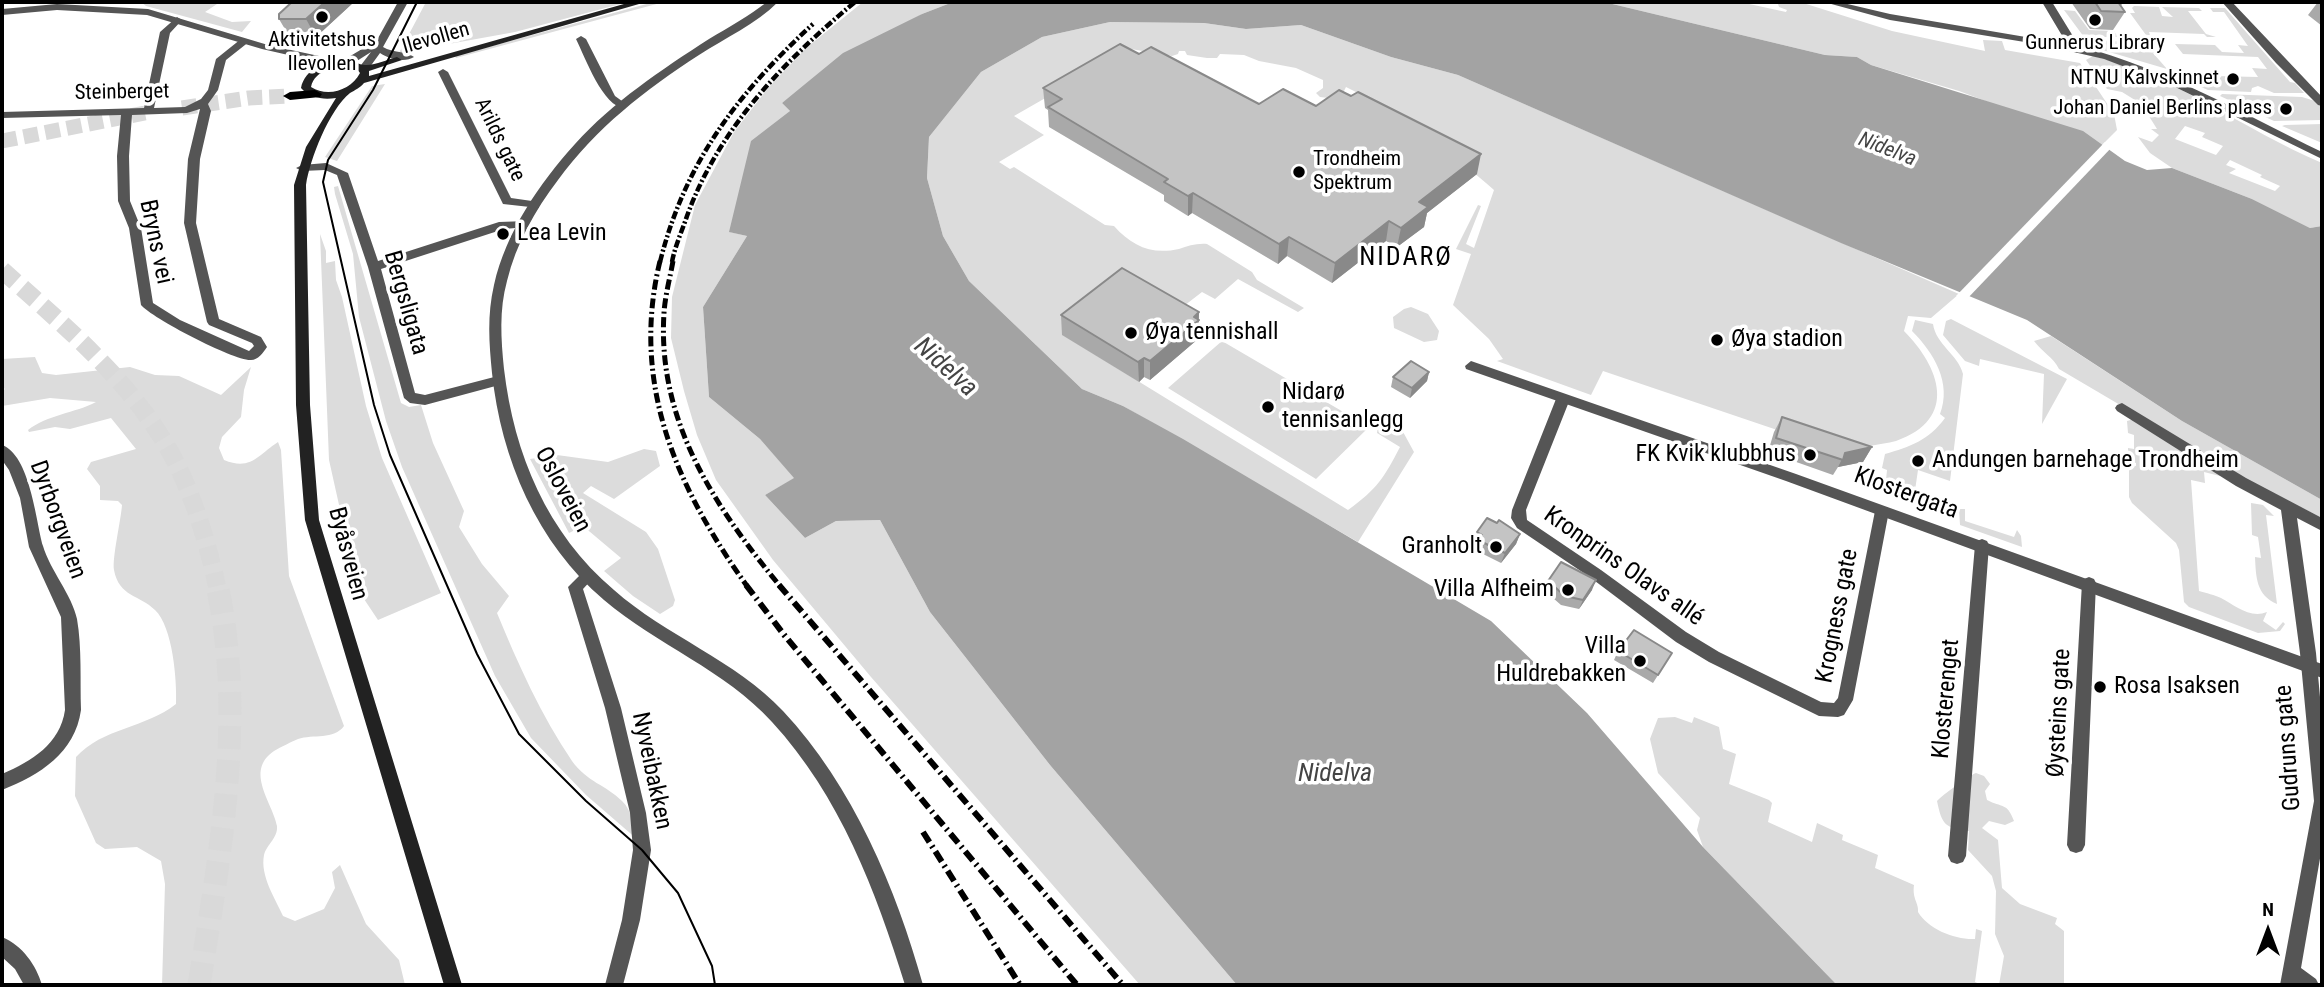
<!DOCTYPE html>
<html>
<head>
<meta charset="utf-8">
<style>
  body { margin:0 }
  #map { position:relative; width:2324px; height:987px; overflow:hidden; background:#fff; font-family:"Roboto Condensed",sans-serif }
  canvas { display:block }
  .frame { position:absolute; inset:0; border:4px solid #000; pointer-events:none }
  .north { position:absolute; left:2233px; top:896px; width:70px; height:70px; -webkit-text-stroke:5px #fff; paint-order:stroke; rotate:0deg; font-size:19px; font-weight:700; line-height:28px; text-align:center; color:#000 }
  .north::after { content:''; display:block; margin:auto; width:24px; height:32px; background:#000; clip-path:polygon(50% 0,100% 100%,50% 72%,0 100%) }
</style>
</head>
<body>
<div id="map">
<canvas width="2324" height="987"></canvas>
<div class="frame"></div>
<div class="north">N</div>
</div>
<script>
const ctx = document.querySelector('canvas').getContext('2d');
ctx.lineJoin = 'round';
function paint(path, color) { ctx.fillStyle = color; ctx.fill(path, 'evenodd'); }
function strokePath(path, color, width, dash) { ctx.strokeStyle = color; ctx.lineWidth = width; ctx.lineCap = dash ? 'butt' : 'round'; ctx.setLineDash(dash || []); ctx.stroke(path); }
function drawText(font, color, halo, rows, align = 'center') {
  ctx.font = font + ' "Roboto Condensed",sans-serif'; ctx.lineWidth = 7; ctx.setLineDash([]); ctx.textBaseline = 'middle'; ctx.strokeStyle = halo; ctx.fillStyle = color; for (const [text, x, y, turn = 0] of rows) {
    ctx.save(); ctx.translate(x, y); ctx.rotate((+turn || 0) * Math.PI / 180); ctx.textAlign = isNaN(turn) ? turn : align; if (halo) ctx.strokeText(text, 0, 0); ctx.fillText(text, 0, 0); ctx.restore();
  }
}
paint(new Path2D(`
  M141,2H220L205,12L232,22L251,21L242,32L146,6Z
  M426,2H628L515,32L399,53Z
  M654,2H664L456,58L455,56Z
  M863,2H953L922,14L782,103L790,111L730,232L747,236L703,307L709,397L760,439L795,478L765,495L805,538L836,521L880,520L930,612L1050,765L1237,985H1140L871,677L773,560L716,480L697,435L684,391L671,338L672,297L695,205L734,132L768,88L806,48Z
  M1604,2H1740L1786,12L1787,10L1779,7L1778,4L1765,2H1800L1892,31L1985,51L1983,40L2002,41L2005,50L2080,63L2114,114L2117,130L2102,145L1959,91L1871,65L1857,57L1825,55Z
  M2134,6L2159,7L2162,16L2173,17L2162,7L2199,8L2202,11H2188L2206,34L2216,37H2207L2204,34L2149,32L2150,35H2146L2130,13H2135L2132,8Z
  M2210,8H2225L2290,82L2295,83L2304,93H2274L2258,86L2252,88L2251,92L2208,90L2173,75L2258,77L2252,68L2267,69L2258,57L2183,54L2175,44L2215,45L2222,52L2244,53L2238,45L2248,46L2224,12H2213Z
  M2064,10L2075,11L2089,30L2114,31L2118,37H2084Z
  M1110,22L1204,23L1246,29L1301,25L1391,57L1458,75L1959,294L1931,318L1908,316L1904,331C1940,367 1959,419 1896,441C1879,446 1865,443 1851,455L1603,371L1591,395L1497,361L1503,359L1489,339L1453,305L1471,254L1456,249L1478,205L1481,206L1466,244L1474,248L1494,190C1455,155 1393,109 1346,87L1344,91L1328,98L1320,97L1316,93L1323,88V80L1296,68L1259,61L1244,55L1220,54L1217,58H1207L1187,55L1185,51H1179L1178,54L1172,56L1131,49L1014,116L1044,135L999,162L1010,169L1014,167L1105,225L1114,226C1132,246 1151,255 1179,249C1188,246 1197,243 1207,244L1252,272L1257,280L1304,308L1298,312L1238,279L1215,299L1202,292L1171,316L1063,335L1348,510C1377,489 1384,478 1400,447L1377,433L1379,418L1402,430L1414,452L1358,542L1123,406L1082,389L969,281L943,236L927,178L929,137L981,72L1042,37Z
  M2092,40L2147,43L2157,53H2153L2167,69L2089,46L2085,41Z
  M2093,56C2176,76 2244,130 2322,163V226L2310,228L2252,199L2172,168L2150,153L2138,137L2152,142L2159,135L2151,129H2157L2147,113L2151,110L2122,92L2107,89L2086,60ZM2185,126L2205,133L2202,137L2223,146L2216,155L2175,139ZM2230,160L2262,175L2260,177L2280,186L2275,191L2229,173L2236,169L2226,165Z
  M385,84L337,161L325,157L372,86Z
  M2222,94L2302,97L2315,101L2322,107V120L2274,121L2220,96Z
  M2322,124V143L2282,126L2285,125Z
  M338,186L401,403L409,407L421,405L433,443L464,511L459,527L482,564L509,596L497,613C518,664 541,715 572,761C587,782 606,785 622,801C632,810 634,828 638,840L586,795L531,738L495,676L402,467L386,421L359,317L353,254L335,194L334,187Z
  M320,234L326,251V263L335,261L336,280L342,297L366,406L382,458L441,593L378,620L358,590L329,460Z
  M1411,307L1428,314L1439,331L1437,340L1424,342L1394,328L1393,317L1404,309Z
  M1951,319L2067,379L2042,424L2044,374L1980,359L1979,366L1965,361L1943,335L1946,321Z
  M1915,320L1933,324C1936,345 1958,354 1963,374L1950,481L1918,470L1913,504C1887,496 1884,498 1887,470L1882,468L1885,454C1910,447 1929,440 1945,418L1940,414C1952,383 1934,353 1912,331Z
  M2051,336L2182,421L2322,500V518L2244,478L2059,369C2053,357 2042,352 2034,341Z
  M1222,341L1369,427L1316,479L1168,388Z
  M35,357L42,373L56,375L130,367L155,375L179,376L221,395L251,367L244,390L241,417L222,437L219,448L224,460C251,471 258,455 278,442L281,450L289,576L344,726C334,740 313,734 298,739C291,742 281,747 274,751C244,771 273,803 277,826C278,838 267,844 264,855C260,876 275,898 283,916L295,921L324,909L335,888L332,872L340,865L366,924L399,960L405,985H162L165,884L161,861L137,847L105,849L96,843L75,796L76,757C102,728 146,728 176,704C177,681 173,627 155,610C140,595 119,597 114,570C112,558 121,520 122,505L118,501L100,500V486L87,469L91,462L136,449L111,418L70,429L55,427L29,432L28,430C47,415 75,413 96,402L50,398L2,406V391L5,389L2,387V359Z
  M2134,419L2224,477L2204,472L2205,483L2191,480L2199,591C2206,593 2215,595 2221,598C2234,605 2250,619 2267,612L2263,621L2276,630L2283,622L2285,624L2280,631L2258,633L2189,607L2184,602L2179,550L2176,543L2132,503L2129,497V465L2136,466V463L2128,460V448L2134,449V435L2128,433L2127,421Z
  M644,449L656,451L660,466L614,499L591,486L583,493L646,532L658,549L675,600L673,606L660,614L633,596L604,571L621,558L583,526L569,533L530,459L557,455L608,462Z
  M2251,503L2263,505L2274,516L2266,515L2277,604C2256,595 2256,577 2255,557L2261,558L2258,537L2252,535Z
  M1959,509H1965V521L2014,537L2017,530L2021,536L2022,547L1960,525Z
  M1675,717L1692,723L1694,717L1719,727L1723,749L1736,754L1729,784L1769,800L1772,803L1768,822L1812,842L1817,823L1843,835L1842,840L1878,855L1875,868L1914,885C1912,899 1919,903 1918,912C1928,929 1955,940 1975,939L1976,929L1982,931L1975,982L1982,985H1837L1703,847L1697,830L1700,818L1658,773L1650,739L1658,718Z
  M1976,773L1984,776L1990,784L1985,791L1987,800C2002,808 2007,802 2014,821L2005,825L1989,821L1982,828L1998,840L2002,888L2020,904L2057,918L2055,924L2064,931V985H1999L2004,956L1995,934L1996,891L1992,876L1968,850L1969,831C1945,828 1942,825 1937,801C1941,796 1970,775 1976,773Z`), '#dcdcdc');
paint(new Path2D(`
  M953,2H1604L1825,55L1857,57L1871,65L2083,131L2125,161L2147,170L2172,168L2252,199L2310,228L2322,226V500L2182,421L2027,320L1841,243L1458,75L1391,57L1301,25L1246,29L1204,23L1110,22L1042,37L981,72L929,137L927,178L943,236L969,281L1082,389L1123,406L1183,439L1491,621L1587,713L1703,847L1837,985H1237L1050,765L930,612L880,520L836,521L805,538L765,495L794,478L760,439L709,397L703,307L747,236L729,232L751,141L790,111L782,103L843,53L922,14Z`), '#a3a3a3');
paint(new Path2D(`
  M2105,142L2112,147L1966,300L1956,296Z`), '#fff');
strokePath(new Path2D(`
  M182,108L249,98L290,96
  M2,141L145,113`), '#d9d9d9', 15, [15, 7]);
strokePath(new Path2D(`
  M2,270C68,329 140,388 179,469C197,507 208,546 217,586`), '#d9d9d9', 18, [18, 9]);
strokePath(new Path2D(`
  M199,985C220,855 246,716 217,585`), '#d9d9d9', 23, [23, 11]);
paint(new Path2D(`
  M1824,2H1839L1890,14L2067,44L2042,2H2052L2079,46C2166,69 2242,113 2322,152V159L2167,83L2104,59L2043,45L1890,20Z
  M2222,2H2232L2322,97V106L2318,105L2276,63Z
  M177,17L182,20L170,33L154,108L185,107L201,99L208,90L216,59L241,39L250,41L226,60L218,90L208,104L211,111L200,159L196,223L219,319L261,337L267,347C263,353 258,360 251,360C234,361 152,318 141,305L129,228L118,201L117,156L121,115L2,118V112L144,108L160,32ZM200,109L188,159L184,223L207,322L209,325L252,343L254,346L249,351L180,320L153,303L141,228L130,201L129,156L132,115L187,113Z
  M581,36L586,39L615,96L626,104V108C604,110 585,57 576,39Z
  M443,69L448,72L511,198L539,202V208L503,204L438,72Z
  M326,163L348,173L378,261L499,222L527,221V227L504,229L381,269L415,393L425,395L498,376L503,378L505,381L503,384L425,405L410,403L404,398L368,267L337,175L325,170L302,171L296,168L302,165Z
  M1563,394L1570,399L1526,510L1527,520L1601,570L1686,632L1719,652L1821,702L1834,703L1838,698L1875,511L1877,507H1887L1889,511L1853,700L1844,715L1838,717L1819,716L1709,662L1676,642L1591,578L1517,528L1511,518L1512,510L1556,399Z
  M2122,403L2246,478L2322,518V531L2297,518L2316,653L2322,719V847L2301,968L2316,979L2319,985H2280L2314,801L2300,653L2281,510L2236,486L2117,411L2115,408L2117,405Z
  M2,445C30,455 36,521 43,546C50,570 72,595 77,619C82,648 80,680 81,710C75,753 40,775 2,790V774C32,761 60,744 65,710L61,617L29,547L20,498L9,470L2,460Z
  M1982,539L1987,541L1989,545L1966,856L1963,862L1957,864L1951,862L1948,856L1975,545L1977,541Z
  M588,570L593,572L595,576L583,589L621,708L646,813L651,850L640,920L623,985H605L622,920L633,850L630,813L605,708L568,587L583,572Z
  M2089,577L2094,579L2096,583L2085,845L2082,851L2076,853L2070,851L2067,845L2082,583L2084,579Z
  M2,937C23,946 36,965 42,985H24L15,969L2,957Z`), '#555');
paint(new Path2D(`
  M398,2H408L383,47C393,53 406,51 414,57C405,63 389,59 380,53L367,71L363,72L358,69L371,52L349,66L341,67L262,49L147,15L57,10L2,15V9L57,4L148,9L268,45L342,61L377,40Z
  M767,2H778C756,24 725,38 699,55C645,90 596,128 558,180C535,210 516,244 507,281C499,310 501,339 504,369C514,454 547,533 614,590C666,636 735,660 783,711C853,786 896,888 923,985H905C876,891 840,796 772,722C725,670 657,645 604,600C537,543 501,459 492,373C489,343 487,315 494,285C506,232 539,184 575,144C613,102 661,70 709,39C729,27 749,16 767,2Z
  M1471,361L1796,474L2322,664V678L1786,481L1466,369L1465,366Z`), '#555');
paint(new Path2D(`
  M631,2H646L364,83C360,88 355,90 350,93C329,110 310,159 306,185L310,405L319,520L462,985H444L305,520L296,405L294,185L306,147L336,98C323,100 310,98 301,88C305,67 330,59 349,61C354,61 360,65 365,65C374,66 388,59 397,57L402,60L369,71V76ZM350,67L357,69L360,73C351,90 328,98 311,87C315,69 335,68 350,67Z`), '#222');
paint(new Path2D(`
  M315,90L322,94L320,97L290,100L283,96L290,92Z`), '#000');
strokePath(new Path2D(`
  M417,2L373,90L328,160L323,182L374,405L390,455L477,654L519,734L586,801L642,850L678,893L712,966L715,985`), '#000', 2);
strokePath(new Path2D(`
  M660,262C685,162 738,93 813,24
  M672,262C675,246 682,231 687,216C719,128 784,61 855,2`), '#000', 4.5, [8, 2.5, 2, 2.5]);
strokePath(new Path2D(`
  M660,261C630,384 677,488 747,586
  M673,261C670,278 665,296 664,313C657,421 715,507 780,586`), '#000', 5, [10, 3.5, 2, 3.5]);
strokePath(new Path2D(`
  M746,585L785,636L1077,985
  M779,585L1123,985
  M923,832L1020,985`), '#000', 6, [12, 4.5, 2, 4.5]);
paint(new Path2D(`
  M292,2H354L316,37L289,36L279,19Z
  M2071,2H2123L2121,6L2125,12L2113,30L2090,29Z
  M2318,2H2322V26L2308,15Z
  M1139,54L1259,104L1316,106L1477,174L1427,213L1424,227L1397,247L1386,241L1332,283L1287,256L1278,264L1192,213L1188,216L1164,201V195L1049,127L1048,110L1045,108L1043,88Z
  M1199,312L1198,339L1150,380L1144,377L1139,382L1062,335L1061,315Z
  M1429,372L1427,381L1410,398L1391,387L1393,377Z
  M1782,417L1872,447L1863,462L1838,467L1833,475L1768,452L1774,432Z
  M1497,523L1520,534L1516,544L1501,563L1475,550L1477,543L1474,541L1477,532Z
  M1548,581L1592,590L1579,609L1561,605L1545,591Z
  M1618,651L1667,661L1653,683L1614,660Z`), '#a9a9a9');
paint(new Path2D(`
  M325,2H354L316,37L306,19Z
  M1481,154L1477,174L1427,213L1424,227L1397,247L1401,228L1419,202Z
  M1193,193L1192,213L1188,216V196Z
  M1389,221L1386,241L1332,283L1335,263Z
  M1289,237L1287,256L1278,264L1279,244Z
  M1199,312L1198,339L1150,380V361Z
  M1144,358V377L1139,382L1138,362Z
  M1429,372L1427,381L1410,398L1412,388Z
  M1872,447L1863,462L1838,467L1845,453Z
  M1520,534L1516,544L1501,563L1505,553Z
  M1596,580L1592,590L1579,609L1583,600Z`), '#898989');
const building = new Path2D(`
  M292,2H325L306,19H279V14Z
  M2095,2H2118L2125,12L2101,11Z
  M1120,44L1139,54L1151,47L1259,104L1283,89L1316,106L1339,90L1351,96L1358,92L1481,154L1419,202L1428,207L1401,228L1389,221L1335,263L1289,237L1279,244L1193,193L1188,196L1164,182L1168,179L1048,107L1062,99L1043,88Z
  M1122,268L1199,312L1194,317L1199,320L1150,361L1144,358L1138,362L1061,315Z
  M1411,361L1429,372L1412,388L1393,377Z
  M1782,417L1872,447L1845,453L1843,460L1776,438Z
  M1487,518L1497,523L1499,520L1520,534L1505,553L1478,540L1482,535L1477,532Z
  M1561,562L1596,580L1583,600L1565,596L1548,581Z
  M1634,630L1672,653L1658,675L1618,651Z`);
paint(building, '#c4c4c4');
strokePath(building, '#898989', 2);
for (const [x, y, r, color] of [
  [322,17,7,"#000"],
  [2095,20,7,"#000"],
  [2233,79,7,"#000"],
  [2286,109,7,"#000"],
  [1299,172,7,"#000"],
  [503,234,7,"#000"],
  [1131,333,7,"#000"],
  [1717,340,7,"#000"],
  [1268,407,7,"#000"],
  [1810,455,7,"#000"],
  [1918,461,7,"#000"],
  [1496,547,7,"#000"],
  [1568,590,7,"#000"],
  [1640,661,7,"#000"],
  [2100,687,7,"#000"]
]) { const dot = new Path2D(); dot.arc(x, y, r, 0, 2 * Math.PI); ctx.fillStyle = color; ctx.fill(dot); strokePath(dot, '#fff', 2.5); }
drawText('21px', '#000', '#fff', [
  ["Ilevollen",436,39,-16],
  ["Steinberget",122,93,-1],
  ["Arilds gate",499,140,64]
]);
drawText('21px', '#000', '#fff', [
  ["Aktivitetshus",322,41],
  ["Ilevollen",322,65],
  ["Gunnerus Library",2095,44],
  ["NTNU Kalvskinnet",2219,79,"right"],
  ["Johan Daniel Berlins plass",2272,109,"right"],
  ["Trondheim",1313,160,"left"],
  ["Spektrum",1313,184,"left"]
]);
drawText('italic 21px', '#444', '#fff', [
  ["Nidelva",1887,150,21]
]);
drawText('24px', '#000', '#fff', [
  ["Lea Levin",517,234],
  ["Øya tennishall",1145,333],
  ["Øya stadion",1731,340],
  ["Nidarø",1282,393],
  ["tennisanlegg",1282,421],
  ["FK Kvik klubbhus",1796,455,"right"],
  ["Andungen barnehage Trondheim",1932,461],
  ["Granholt",1482,547,"right"],
  ["Villa Alfheim",1554,590,"right"],
  ["Villa",1626,647,"right"],
  ["Huldrebakken",1626,675,"right"],
  ["Rosa Isaksen",2114,687]
], 'left');
drawText('24px', '#000', '#fff', [
  ["Bryns vei",155,242,78],
  ["Bergsligata",405,303,74],
  ["Osloveien",562,490,62],
  ["Klostergata",1906,494,20],
  ["Dyrborgveien",57,520,70],
  ["Byåsveien",347,554,75],
  ["Kronprins Olavs allé",1623,567,35],
  ["Krogness gate",1838,616,-79],
  ["Klosterenget",1947,699,-85],
  ["Øysteins gate",2060,713,-87],
  ["Gudruns gate",2289,748,-94],
  ["Nyveibakken",651,771,78]
]);
ctx.letterSpacing = '2px';
drawText('26px', '#000', '#fff', [
  ["NIDARØ",1406,258]
]);
ctx.letterSpacing = '0px';
drawText('italic 26px', '#444', '#fff', [
  ["Nidelva",945,368,42],
  ["Nidelva",1335,774]
]);
</script>
</body>
</html>
